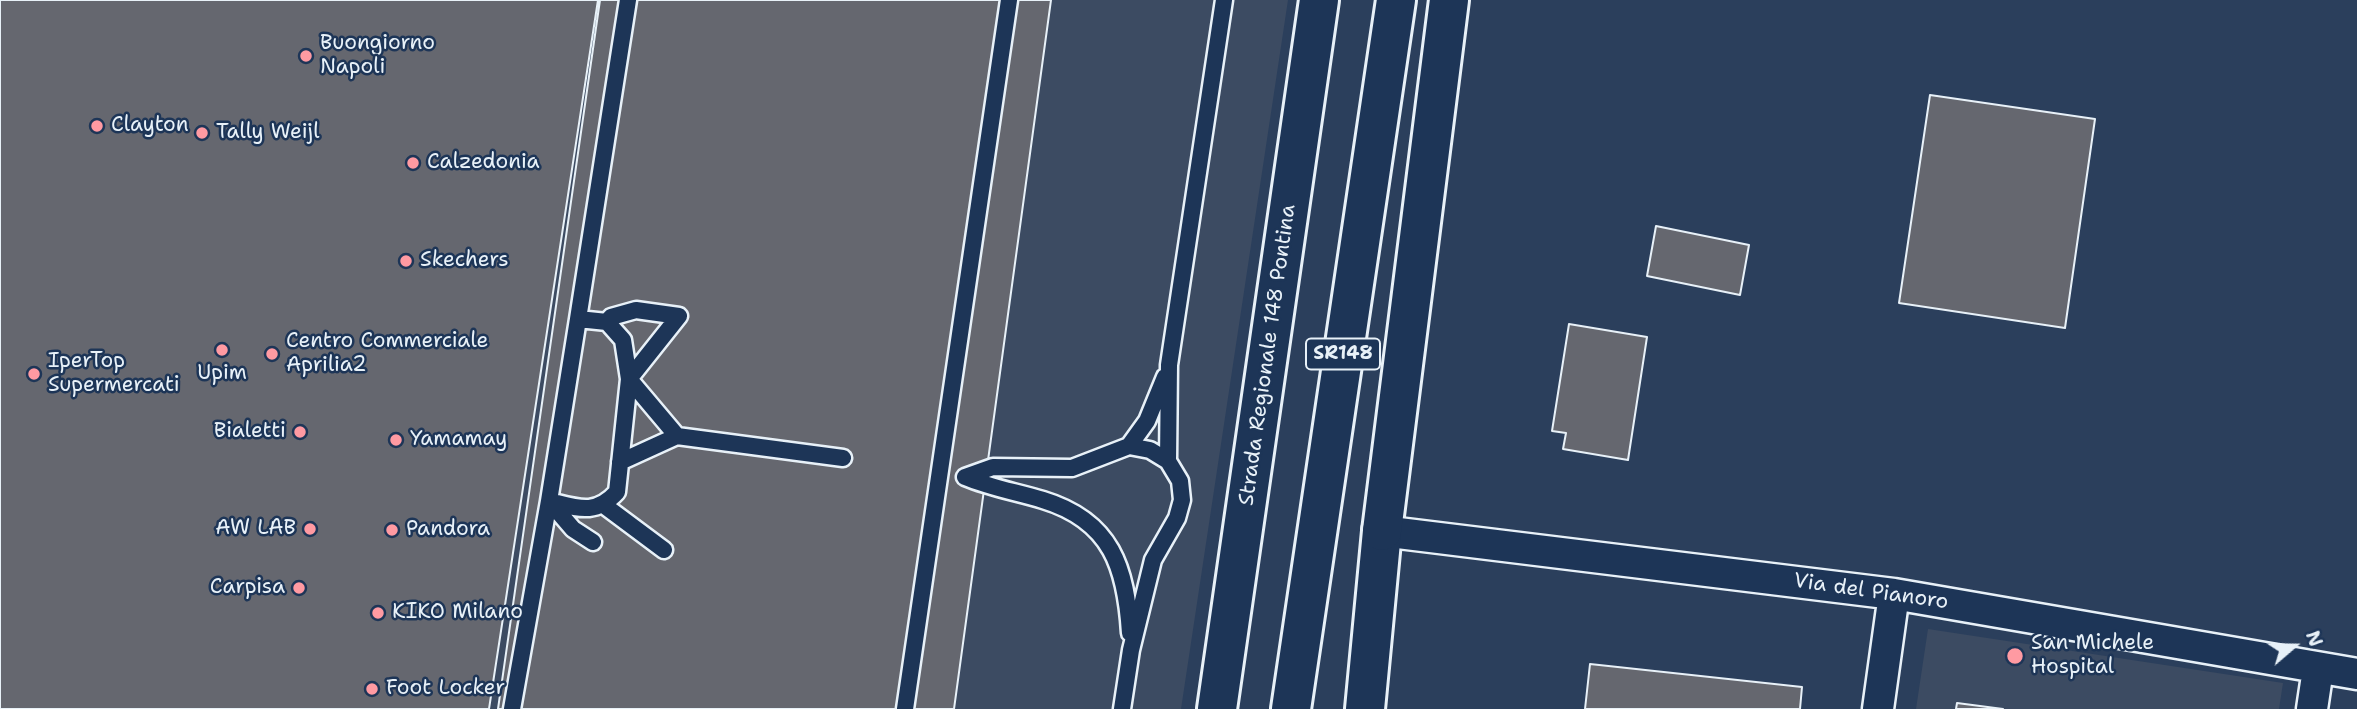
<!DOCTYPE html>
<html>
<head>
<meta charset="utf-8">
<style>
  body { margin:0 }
  #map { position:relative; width:2357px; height:709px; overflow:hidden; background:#2b3f5c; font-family:"Shantell Sans",sans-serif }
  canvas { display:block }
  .north { position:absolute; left:2259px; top:611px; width:70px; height:70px; -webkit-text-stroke:5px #1d3557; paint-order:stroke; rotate:70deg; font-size:19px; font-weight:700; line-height:28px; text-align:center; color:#e8f1f8 }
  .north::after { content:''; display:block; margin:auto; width:24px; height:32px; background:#e8f1f8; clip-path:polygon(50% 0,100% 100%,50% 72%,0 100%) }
</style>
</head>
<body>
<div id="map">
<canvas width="2357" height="709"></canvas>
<div class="north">N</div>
</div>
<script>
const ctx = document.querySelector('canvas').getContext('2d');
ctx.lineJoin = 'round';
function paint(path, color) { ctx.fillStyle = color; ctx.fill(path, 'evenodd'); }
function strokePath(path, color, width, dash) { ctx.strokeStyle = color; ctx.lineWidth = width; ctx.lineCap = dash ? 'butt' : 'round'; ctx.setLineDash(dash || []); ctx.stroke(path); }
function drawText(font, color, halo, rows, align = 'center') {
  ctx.font = font + ' "Shantell Sans",sans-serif'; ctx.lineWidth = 5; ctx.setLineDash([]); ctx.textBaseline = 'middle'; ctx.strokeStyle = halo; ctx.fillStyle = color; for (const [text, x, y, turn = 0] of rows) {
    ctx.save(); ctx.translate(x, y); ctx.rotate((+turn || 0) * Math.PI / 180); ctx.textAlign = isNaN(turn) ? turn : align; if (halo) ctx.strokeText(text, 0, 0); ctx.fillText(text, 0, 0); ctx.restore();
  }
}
paint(new Path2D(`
  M0,0H1288L1181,709H0Z
  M1928,629L2283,683L2279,709H1916Z`), '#3c4b62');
const building = new Path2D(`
  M0,0H598L489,709H0Z
  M600,0H1051L954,709H498Z
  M1930,95L2095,119L2065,328L1899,303Z
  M1656,226L1749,245L1740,295L1647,276Z
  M1569,324L1647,337L1628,460L1563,449L1566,433L1552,431Z
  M1590,664L1802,687L1800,709H1585Z
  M1957,703L2003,709H1956Z`);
paint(building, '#65676f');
strokePath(building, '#e8f1f8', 2);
const lane = new Path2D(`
  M578,319L607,322L623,340L629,379L617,492C595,516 578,508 549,501Z
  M578,319L628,0
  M607,322L611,317L636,310L679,316
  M677,436L629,379L679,316
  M1129,446L1147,421L1165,377
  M1168,461L1169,365L1224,0
  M620,462L677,436L843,458
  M965,477L993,467L1072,468L1129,446L1150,450L1168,461L1180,481L1182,500L1177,518L1153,560L1131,650L1122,709
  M965,477C991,488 1017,492 1043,500C1112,521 1126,568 1130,633
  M549,501L573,529L593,542
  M605,506L664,550
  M512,709L549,501
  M905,709L1009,0`);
const street = new Path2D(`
  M1382,531L1894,594L2357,674
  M1878,709L1894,594
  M2312,709L2318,669`);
const secondary = new Path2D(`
  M1365,709L1382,531`);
const highway = new Path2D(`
  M1382,531L1449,0
  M1217,709L1319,0
  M1291,709L1396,0`);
strokePath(lane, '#e8f1f8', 21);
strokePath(street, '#e8f1f8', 35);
strokePath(secondary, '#e8f1f8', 44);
strokePath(highway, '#e8f1f8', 44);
strokePath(lane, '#1d3557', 16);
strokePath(street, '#1d3557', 30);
strokePath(secondary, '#1d3557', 38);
strokePath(highway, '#1d3557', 38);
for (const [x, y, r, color] of [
  [306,56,7,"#ff9aa2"],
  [97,126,7,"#ff9aa2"],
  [202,133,7,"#ff9aa2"],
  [413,163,7,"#ff9aa2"],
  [406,261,7,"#ff9aa2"],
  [222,350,7,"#ff9aa2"],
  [272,354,7,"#ff9aa2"],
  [34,374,7,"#ff9aa2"],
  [300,432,7,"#ff9aa2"],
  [396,440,7,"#ff9aa2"],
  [310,529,7,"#ff9aa2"],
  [392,530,7,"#ff9aa2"],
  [299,588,7,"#ff9aa2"],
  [378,613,7,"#ff9aa2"],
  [2015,656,9,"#ff9aa2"],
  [372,689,7,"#ff9aa2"]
]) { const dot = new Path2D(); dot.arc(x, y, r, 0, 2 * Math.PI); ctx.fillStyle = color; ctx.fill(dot); strokePath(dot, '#1d3557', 2.5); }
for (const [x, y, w] of [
  [1343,354,74]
]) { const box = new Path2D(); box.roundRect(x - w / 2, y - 15.5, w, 31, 5); ctx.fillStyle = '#1d3557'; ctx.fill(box); strokePath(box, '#e8f1f8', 2); }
drawText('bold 19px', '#e8f1f8', null, [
  ["SR148",1343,354]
]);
drawText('21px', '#e8f1f8', '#1d3557', [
  ["Buongiorno",320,44],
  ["Napoli",320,68],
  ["Clayton",111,126],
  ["Tally Weijl",216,133],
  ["Calzedonia",427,163],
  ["Skechers",420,261],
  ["Centro Commerciale",286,342],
  ["Aprilia2",286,366],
  ["IperTop",48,362],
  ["Supermercati",48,386],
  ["Upim",222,374,"center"],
  ["Bialetti",286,432,"right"],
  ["Yamamay",410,440],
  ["AW LAB",296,529,"right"],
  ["Pandora",406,530],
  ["Carpisa",285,588,"right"],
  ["KIKO Milano",392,613],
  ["San Michele",2031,644],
  ["Hospital",2031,668],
  ["Foot Locker",386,689]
], 'left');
drawText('21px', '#e8f1f8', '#1d3557', [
  ["Strada Regionale 148 Pontina",1268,355,-82],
  ["Via del Pianoro",1871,592,8]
]);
</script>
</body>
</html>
